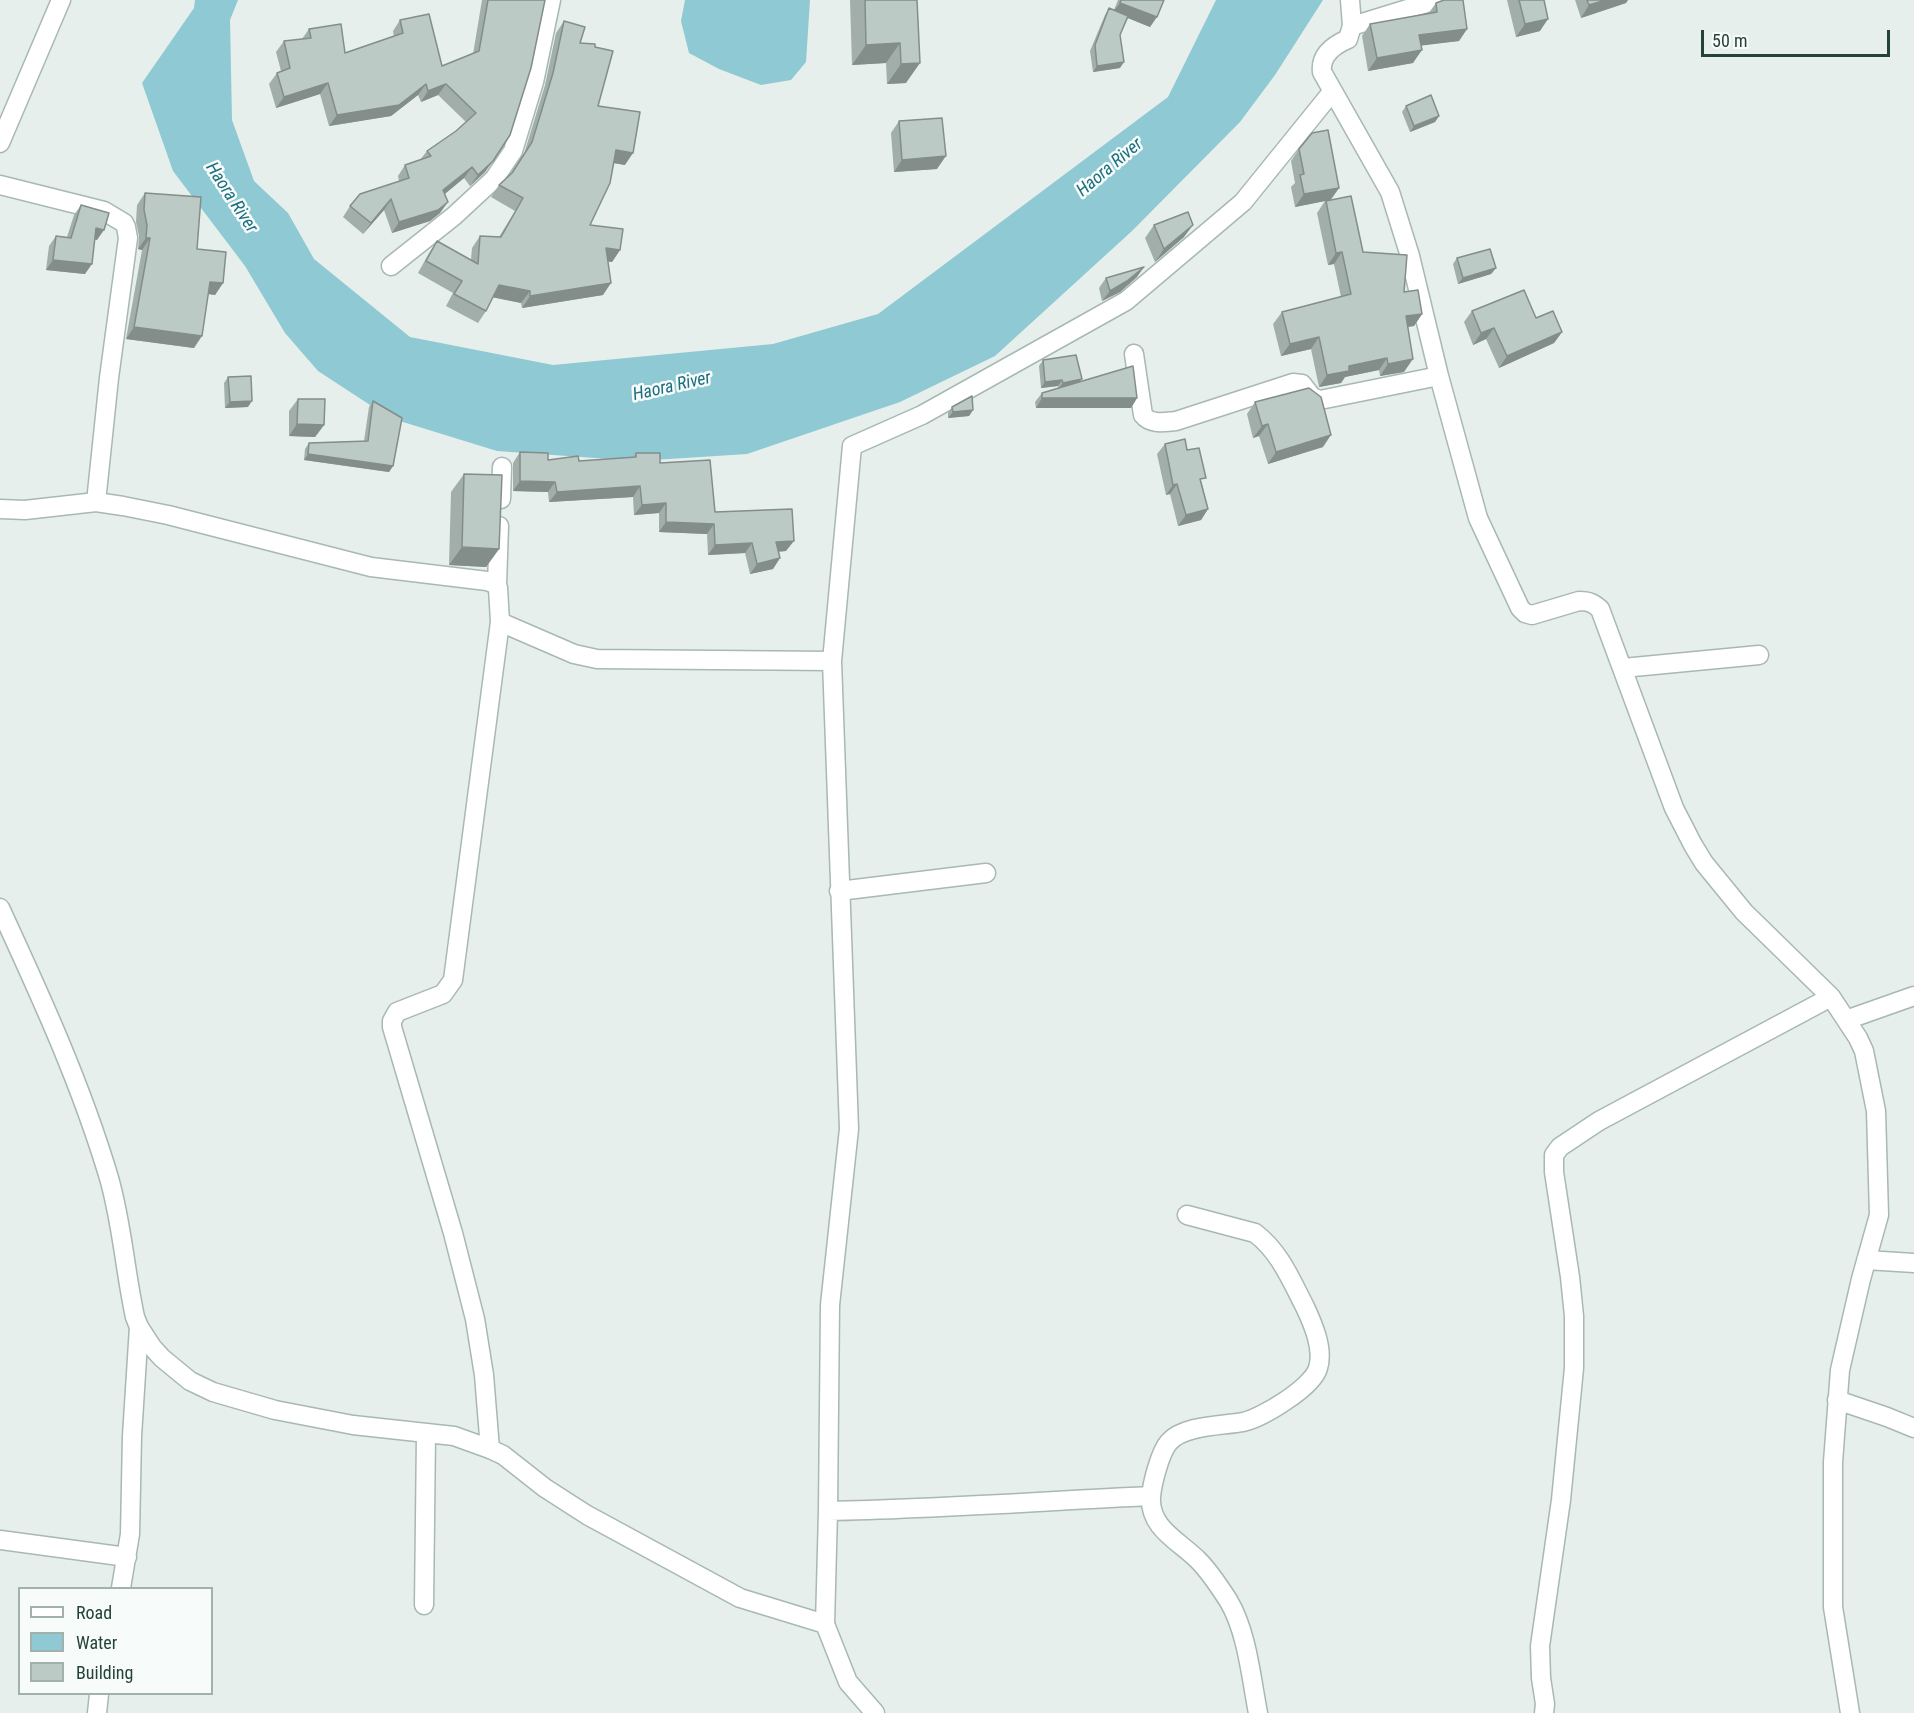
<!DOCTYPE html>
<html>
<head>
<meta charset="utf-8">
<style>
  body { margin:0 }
  #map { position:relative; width:1914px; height:1713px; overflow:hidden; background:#e6efeb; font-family:"Roboto Condensed",sans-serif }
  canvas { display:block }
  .legend { position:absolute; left:18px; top:1587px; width:195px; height:108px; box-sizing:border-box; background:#f7fbf9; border:2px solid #a3b1ad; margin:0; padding:8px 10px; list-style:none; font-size:18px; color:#24423a }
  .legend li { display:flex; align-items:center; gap:12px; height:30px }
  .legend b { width:30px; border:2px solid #a3b1ad }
  .scale { position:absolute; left:1701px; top:30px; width:189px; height:27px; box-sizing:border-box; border:3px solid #24423a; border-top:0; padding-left:8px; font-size:18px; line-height:21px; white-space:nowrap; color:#24423a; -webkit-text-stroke:4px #f7fbf9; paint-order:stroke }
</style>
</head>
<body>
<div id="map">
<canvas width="1914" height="1713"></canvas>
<ul class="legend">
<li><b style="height:8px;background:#fff"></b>Road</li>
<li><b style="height:16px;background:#8ec9d4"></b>Water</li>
<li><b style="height:16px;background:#bbcac4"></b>Building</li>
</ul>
<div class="scale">50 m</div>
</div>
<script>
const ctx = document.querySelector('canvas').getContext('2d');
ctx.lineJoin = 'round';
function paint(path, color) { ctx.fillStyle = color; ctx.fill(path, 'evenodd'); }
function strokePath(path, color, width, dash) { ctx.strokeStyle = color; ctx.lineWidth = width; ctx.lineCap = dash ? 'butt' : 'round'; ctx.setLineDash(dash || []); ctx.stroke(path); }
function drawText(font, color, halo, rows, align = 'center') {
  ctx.font = font + ' "Roboto Condensed",sans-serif'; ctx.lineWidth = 5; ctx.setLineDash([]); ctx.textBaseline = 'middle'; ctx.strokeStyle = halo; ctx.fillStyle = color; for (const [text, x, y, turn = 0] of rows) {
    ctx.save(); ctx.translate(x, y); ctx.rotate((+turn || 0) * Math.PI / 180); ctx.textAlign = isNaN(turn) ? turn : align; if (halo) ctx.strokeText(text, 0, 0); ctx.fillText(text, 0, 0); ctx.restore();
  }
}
paint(new Path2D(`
  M195,0H238L230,20L232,120L254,181L288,213L314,259L410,337L553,365L773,344L878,314L1168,97L1216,0H1323L1275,75L1240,122L1132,231L995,356L900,402L747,454L638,461L497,451L390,418L318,371L285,333L245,266L173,171L142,83L194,8Z
  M685,0H810L806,62L791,80L761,85L719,69L689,53L681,21Z`), '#8ec9d4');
const minor = new Path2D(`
  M1350,0L1352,26L1348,39C1334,45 1320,55 1322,72L1390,192L1410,256L1439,376L1478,518L1520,608L1525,613L1532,615L1579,601C1589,601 1593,603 1600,609L1674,808L1693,845L1704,863L1744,912L1831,997L1858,1038L1864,1051L1876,1111L1879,1215L1861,1279L1840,1370L1833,1462V1607L1850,1713
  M1352,26L1437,0
  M0,185L104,211L124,223L126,227L128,238L109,378L96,502
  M391,266L454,216L494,179L513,151L534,82L551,0
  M1134,354L1143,415C1151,425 1164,422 1176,421L1293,383L1302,384L1312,397L1320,400L1439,376
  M501,499L502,467
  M0,509L25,510L96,502L123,506L168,515L371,567L487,581L497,585L498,588L500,622L453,980L443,994L397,1012L392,1021V1027L453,1233L475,1319L484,1375L490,1449
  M497,585L499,526
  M500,622L574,654L597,659L832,661L849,1129L830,1305L828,1511L825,1624
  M832,661L852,446L922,415L1126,301L1243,202L1332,92
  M1623,668L1759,655
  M839,891L986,873
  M1846,1020L1914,996
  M1187,1215L1255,1233C1280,1252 1291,1280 1305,1307C1313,1324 1324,1349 1318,1368C1313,1387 1262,1418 1243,1422C1222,1426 1184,1425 1169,1442C1160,1452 1152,1484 1151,1497C1149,1528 1179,1541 1198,1560C1209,1571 1219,1586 1228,1600C1247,1631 1251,1677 1258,1713
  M1866,1260L1914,1263
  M1837,1400L1887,1417L1914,1428
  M828,1511C936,1509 1043,1501 1151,1496
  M0,1540L127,1557
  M121,1588L130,1534L132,1436L139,1327
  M424,1605L426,1434
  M97,1713L99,1694
  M1544,1713L1545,1704L1541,1678L1540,1646L1561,1500L1574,1368V1316L1570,1277L1554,1172V1155L1560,1147L1599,1121L1831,997`);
const tertiary = new Path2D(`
  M0,143L61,0
  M0,908C41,997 81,1084 109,1178C122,1223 125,1271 135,1317L139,1327L152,1347L162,1358L190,1381L213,1392L275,1410L353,1425L454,1436L490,1449L503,1455L545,1488L587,1515L740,1598L825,1624L848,1682L875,1713`);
strokePath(minor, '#a8b8b2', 21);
strokePath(tertiary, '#a8b8b2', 21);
strokePath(minor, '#fff', 18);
strokePath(tertiary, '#fff', 18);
paint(new Path2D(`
  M482,0H545L485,172L470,186L464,178L445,194L440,213L430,221L392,233L384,210L363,234L343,217L350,206L399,181L398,176L405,165L420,160L427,151L456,131L466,122L438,95L421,102L418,95L391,116L329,126L320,94L276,108L269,84L277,73L281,71L276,52L284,41L302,39L309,29L345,53L394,37L393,31L400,20L442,66L473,54Z
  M850,0H917L906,83L887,84L886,63L852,65Z
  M1118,0H1164L1150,27L1128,18L1120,35V68L1093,72L1090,51L1105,15L1109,8L1114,10Z
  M1507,0H1544L1540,31L1516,37Z
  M1575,0H1628L1626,3L1581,18Z
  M1436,3L1467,29L1459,41L1421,45L1413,63L1368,71L1362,36L1370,24L1428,14Z
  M564,21L580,43L598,106L625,165L614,163L590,225L620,250L612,262L608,261L603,295L522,308L521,303L493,297L486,311L478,323L446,306L453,293L418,273L429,253L437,241L471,260L472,248L480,236L499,237L515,211L491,197L499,185L510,175L524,154L545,85L556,33Z
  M1406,106L1439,116L1435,122L1410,132L1402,112Z
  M899,121L937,169L894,172L891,133Z
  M1299,149L1339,188L1331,200L1363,252L1404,292L1422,314L1414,326L1408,327L1404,372L1380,376L1379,370L1345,377L1341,383L1319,387L1311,349L1281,356L1273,324L1282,312L1341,297L1334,264L1328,265L1317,213L1325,201L1295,207L1291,187L1295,183L1291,161Z
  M145,193L197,249L223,283L215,295L208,294L194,348L126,339L142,250L138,249L139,236L136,222L137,205Z
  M81,205L97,240L95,239L85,274L46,270L49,246L56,236L67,237L74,215Z
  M1154,225L1184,237L1155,262L1145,238Z
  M1457,258L1496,268L1491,274L1458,284L1453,264Z
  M1137,277L1120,292L1102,301L1099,288L1106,278Z
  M1472,311L1536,318L1562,332L1554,343L1499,368L1486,339L1473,345L1464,322Z
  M1043,360L1080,381L1137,398L1131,408H1036L1035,402L1042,393L1058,388V386L1041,388L1039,366Z
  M228,377L248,407L225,408L224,383Z
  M298,399L324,425L315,437L289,436V411Z
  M373,401L393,466L389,472L304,460L305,449L309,443L364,441L369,407Z
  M1255,402L1323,447L1268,464L1259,436L1253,438L1247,414Z
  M952,407L973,410L969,416L948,418V413Z
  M1165,444L1187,450L1202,484L1208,509L1201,520L1178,526L1170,494L1166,495L1157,454Z
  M520,452L548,460L579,461L633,457L636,453L660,463L715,512L786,551L778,552L780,558L773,569L750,574L745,553L708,555L707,534L659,532V513L634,515L633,497L549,502L548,492L513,491V463Z
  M464,474L499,549L486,567L449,565L451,492Z`), '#a1aea9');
paint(new Path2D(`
  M1606,0H1628L1626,3L1581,18L1589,5Z
  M1120,3L1157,17L1150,27L1113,12Z
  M1548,19L1540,31L1516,37L1525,24Z
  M1467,29L1459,41L1410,47L1419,35Z
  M900,43L886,63L852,65L866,45Z
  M1422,50L1413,63L1368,71L1377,58Z
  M1124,62L1120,68L1093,72L1097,66Z
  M920,63L906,83L887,84L901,64Z
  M328,83L320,94L276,108L284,97Z
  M426,84L418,95L391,116L329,126L337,115Z
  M446,84L438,95L421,102L428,91Z
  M1439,116L1435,122L1410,132L1414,126Z
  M616,150L633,153L625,165L607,162Z
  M946,156L937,169L894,172L902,160Z
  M493,161L485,172L470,186L478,175Z
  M472,167L464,178L436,201L443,190Z
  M1339,188L1330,200L1295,207L1304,194Z
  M391,199L384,210L363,234L371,223Z
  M448,202L440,213L430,221L392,233L399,222Z
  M1193,225L1184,237L1155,262L1164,249Z
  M96,228L104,230L97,240L89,238Z
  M146,238H150L142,250L138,249Z
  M606,248L620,250L612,262L597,260Z
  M1342,252L1334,264L1328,265L1336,253Z
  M53,260L92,264L85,274L46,270Z
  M1144,267L1137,277L1120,292L1102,301L1110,291Z
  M1496,268L1491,274L1458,284L1463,278Z
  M210,282L223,283L215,295L202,293Z
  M611,283L603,295L522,308L530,296Z
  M499,285L530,291L521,303L491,297Z
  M1422,314L1414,326L1398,328L1406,316Z
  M134,327L202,336L194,348L126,339Z
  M1494,328L1486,339L1473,345L1481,333Z
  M1562,332L1554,343L1499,368L1507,356Z
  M1319,337L1311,349L1281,356L1290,344Z
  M1387,358L1379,370L1345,377L1341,383L1319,387L1327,375L1349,366Z
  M1413,359L1404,372L1380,376L1388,364Z
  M1082,379L1077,385L1058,389L1063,383Z
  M1062,380L1058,386L1041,388L1045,382Z
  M1042,398H1137L1131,408H1036Z
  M252,401L248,407L225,408L230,402Z
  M973,410L969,416L948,418L953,412Z
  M297,424L324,425L315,437L289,436Z
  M1268,424L1259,436L1253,438L1262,426Z
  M1331,435L1323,447L1268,464L1276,452Z
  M308,454L393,466L389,472L304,460Z
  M520,481L555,482L548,492L513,491Z
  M1177,484L1170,494L1166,495L1173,485Z
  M640,486L633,497L549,502L557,492Z
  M666,503L659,513L634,515L642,505Z
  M1208,509L1201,520L1178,526L1186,515Z
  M666,522L714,524L707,534L659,532Z
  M794,541L786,551L769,552L776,542Z
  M752,543L745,553L708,555L715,545Z
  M462,547L499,549L486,567L449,565Z
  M780,558L773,569L750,574L757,564Z`), '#838d89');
const building = new Path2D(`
  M488,0H545L531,68L510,135L493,161L478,175L472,167L443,190L448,202L438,210L399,222L391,199L371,223L350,206L360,194L409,178L405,165L431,156L427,151L456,131L476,113L446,84L428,91L426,84L399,105L337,115L328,83L284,97L277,73L290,68L284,41L311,38L309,29L341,24L345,53L403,33L400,20L429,14L442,66L479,51Z
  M865,0H917L920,63L901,64L900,43L866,45Z
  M1121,0H1164L1157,17L1120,3Z
  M1444,0H1463L1467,29L1419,35L1422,50L1377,58L1370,24L1437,12L1436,3Z
  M1519,0H1544L1548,19L1525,24Z
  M1587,0H1606L1589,5Z
  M1109,8L1128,16L1120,35L1124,62L1097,66L1095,45Z
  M564,21L585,27L580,43L595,44V47L613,51L598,106L640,112L633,153L616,150L610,183L590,225L623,229L620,250L606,248L611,283L530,296V291L499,285L486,311L454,294L462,281L426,261L437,241L478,264L480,236L501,237L523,198L499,185L512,173L532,142L553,73Z
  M1431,95L1439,116L1414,126L1406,106Z
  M942,118L946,156L902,160L899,121Z
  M1328,130L1339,188L1304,194L1300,175L1304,174L1299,149L1312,133Z
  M145,193L201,197L197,249L226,252L223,283L210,282L202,336L134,327L150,238H146L147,225L144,210Z
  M1351,196L1363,252L1407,255L1404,292L1418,290L1422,314L1406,316L1413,359L1388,364L1387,358L1349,366V371L1327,375L1319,337L1290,344L1282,312L1351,294L1342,252L1336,253L1326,201Z
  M81,205L109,213L104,230L96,228L92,264L53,260L56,236L71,238Z
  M1188,212L1193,225L1164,249L1154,225Z
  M1490,249L1496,268L1463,278L1457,258Z
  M1144,267L1127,281L1110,291L1106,278Z
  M1524,290L1536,318L1553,311L1562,332L1507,356L1494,328L1481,333L1472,311Z
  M1076,355L1082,379L1063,383L1062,380L1045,382L1043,360Z
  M1133,366L1137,398H1042V393Z
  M251,376L252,401L230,402L228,377Z
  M1309,388L1321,397L1331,435L1276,452L1268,424L1262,426L1255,402Z
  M972,396L973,410L953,412L952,407Z
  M298,399H325L324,425L297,424Z
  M373,401L402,418L393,466L308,454L309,443L368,441Z
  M1185,439L1187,450L1199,448L1206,478L1200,479L1208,509L1186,515L1177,484L1173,485L1165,444Z
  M520,452L548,453V460L578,456L579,461L636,457V453H660V463L710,460L715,512L792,509L794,541L776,542L780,558L757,564L752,543L715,545L714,524L666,522V503L642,505L640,486L557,492L555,482L520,481Z
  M464,474L502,475L499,549L462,547Z`);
paint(building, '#bbcac4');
strokePath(building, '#838d89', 1.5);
drawText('italic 18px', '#1c6f80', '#f7fbf9', [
  ["Haora River",1110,168,-40],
  ["Haora River",231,198,57],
  ["Haora River",672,387,-13]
]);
</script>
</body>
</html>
